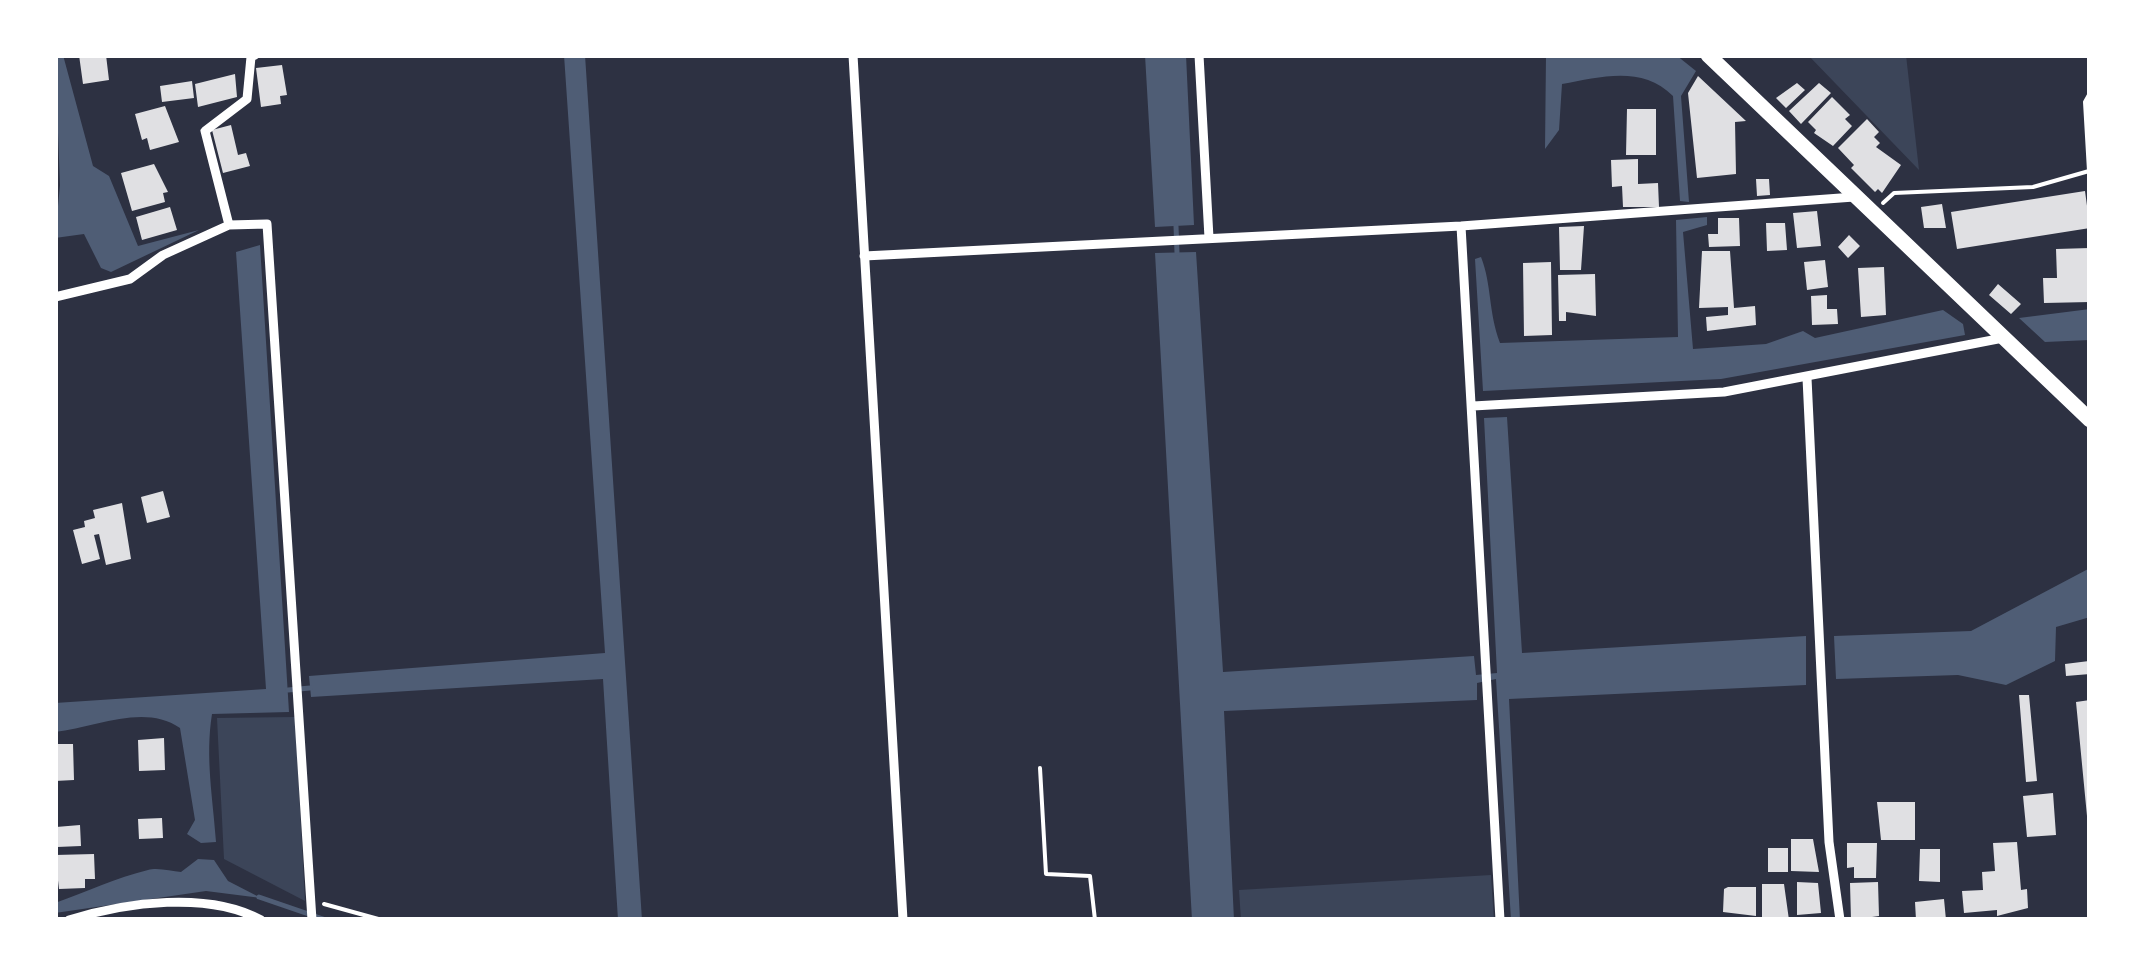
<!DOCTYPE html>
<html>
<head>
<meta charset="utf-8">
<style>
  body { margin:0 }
  #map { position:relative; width:2145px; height:975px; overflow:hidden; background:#2d3142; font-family:Quicksand,sans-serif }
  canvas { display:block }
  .frame { position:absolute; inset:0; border:58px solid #fff; pointer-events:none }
</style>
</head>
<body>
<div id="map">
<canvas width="2145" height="975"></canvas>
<div class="frame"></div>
</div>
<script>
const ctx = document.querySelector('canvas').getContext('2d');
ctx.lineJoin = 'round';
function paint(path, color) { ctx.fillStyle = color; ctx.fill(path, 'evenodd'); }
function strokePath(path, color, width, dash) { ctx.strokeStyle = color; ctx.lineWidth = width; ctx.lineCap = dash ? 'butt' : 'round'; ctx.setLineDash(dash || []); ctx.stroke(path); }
paint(new Path2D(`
  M1808,55H1906L1919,170Z
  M295,717L305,901L224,859L217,718Z
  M1491,875L1494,920H1241L1239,890Z`), '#3c4559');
paint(new Path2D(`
  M55,55H63L93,166L109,176L138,246L199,230L111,272L101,268L84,234L55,238L60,185Z
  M564,55H585L642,920H618L603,679L311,697L309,676L605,653Z
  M1145,55H1186L1194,225L1155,227Z
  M1546,55H1676L1696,71L1681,96L1689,202L1680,201L1673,96C1642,65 1601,77 1562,84L1559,130L1545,149Z
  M1707,217V225L1683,232L1693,349L1766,344L1803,331L1815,338L1943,310L1963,324L1965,335L1721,379L1483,391L1475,259L1481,257C1492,285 1488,311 1500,343L1678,337L1676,220Z
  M260,245L289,712L212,714C205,758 213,798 216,842L201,843L187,834L195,820L180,728C144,703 94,728 55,732V703L266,689L236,252Z
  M1196,252L1223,672L1474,656L1476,675L1497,673L1484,418L1507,417L1522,653L1806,636V685L1509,699L1520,920H1511L1496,679L1477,683V700L1224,711L1234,920H1192L1155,253Z
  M2090,309V340L2045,342L2019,318Z
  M2090,568V617L2056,627L2055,661L2006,685L1958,675L1836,679L1834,636L1971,631Z
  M198,859L214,860L228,881L261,898L206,891L55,913V903C88,891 116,878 148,870C157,867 171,871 181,872Z`), '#4f5d75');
strokePath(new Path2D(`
  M1176,226L1177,253
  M288,690L310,688
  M259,897L326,920`), '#4f5d75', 5);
paint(new Path2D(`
  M79,55H106L109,80L83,84Z
  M282,65L287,95L280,96L281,104L261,107L256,68Z
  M235,74L237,97L198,107L195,84Z
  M1698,76L1746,121L1735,122L1736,174L1697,178L1688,93Z
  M192,81L194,98L162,102L160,86Z
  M1797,83L1805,90L1786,108L1776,98Z
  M1819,83L1831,93L1801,124L1789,111Z
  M1832,97L1850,115L1845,119L1852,126L1833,146L1814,133L1816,130L1808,122Z
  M165,106L179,142L150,150L147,138L142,140L135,114Z
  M1627,109H1656V155H1626Z
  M1867,119L1879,132L1874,137L1880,143L1876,147L1901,165L1882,193L1878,189L1875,192L1851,168L1854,165L1838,148Z
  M231,125L238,155L246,153L250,166L223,173L212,130Z
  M1638,159V184L1658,183L1659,207H1623L1622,186L1612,187L1611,160Z
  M154,164L168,192L163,193L165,202L132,211L121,173Z
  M1756,179H1769L1770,195L1757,196Z
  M2085,191L2090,228L1957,249L1951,212Z
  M1942,204L1946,228H1924L1921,207Z
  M170,207L177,230L142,240L136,217Z
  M1817,211L1821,246L1797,248L1793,213Z
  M1718,218H1739L1740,246L1709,247L1708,234H1718Z
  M1766,223H1785L1787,250L1767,251Z
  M1584,226L1581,270H1560L1559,227Z
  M1849,235L1860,246L1848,258L1838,247Z
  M2090,248V302L2044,303L2043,278H2057L2056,249Z
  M1702,251H1730L1734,308L1755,306L1756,325L1707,331L1706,317L1728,315V307L1699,308Z
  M1825,260L1828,287L1807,290L1804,262Z
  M1551,262L1552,335L1524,336L1523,263Z
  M1884,267L1886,315L1861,317L1858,268Z
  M1595,274L1596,316L1566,312V321H1559L1558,275Z
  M1998,284L2021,304L2011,314L1989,295Z
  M1827,295V309H1837L1838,324L1812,325L1811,296Z
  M163,491L170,517L147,523L141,497Z
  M122,503L131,559L106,565L99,534L94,535L100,559L82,564L73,530L85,527L84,521L95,518L93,510Z
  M2089,661L2090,674L2066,676L2065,664Z
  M2019,695H2029L2037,781L2026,782Z
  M2090,700V816H2087L2076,702Z
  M164,738L165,770L139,771L138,740Z
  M55,744H73L74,780L55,781Z
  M2053,793L2056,835L2027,837L2023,796Z
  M1877,802H1915V840H1881Z
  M162,818L163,838L139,839L138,819Z
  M80,825L81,846L57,847L56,827Z
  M1791,839H1813L1819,872L1791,871Z
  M2017,842L2021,890L2027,889L2028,908L1997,916V910L1964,913L1962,891L1983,890L1982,872L1995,871L1993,843Z
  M1847,843H1877L1876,878H1854V867L1847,868Z
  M1768,848H1788V872H1768Z
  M1920,849H1940V882L1919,881Z
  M94,854L95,879H85V888L59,889L55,855Z
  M1797,882L1818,883L1821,913L1797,915Z
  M1878,882L1879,916L1851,920L1850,883Z
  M1762,884H1784L1789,920H1762Z
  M1728,887H1756V916L1723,912L1724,889Z
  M1944,899L1946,920H1916L1915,902Z`), '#e0e0e3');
strokePath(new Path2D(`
  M1883,203L1894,193L2033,187L2089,171L2085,102L2090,93
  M1040,768L1046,874L1090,876L1095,920
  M324,904L382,920`), '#fff', 4);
strokePath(new Path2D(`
  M853,55L903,920
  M1199,55L1209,238
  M229,225L205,131L247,99L251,57L255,55
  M1461,226L1500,920
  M864,256L1461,226L1854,197
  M55,297L130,279L163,255L229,225L267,224L312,920
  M1807,378L1829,842L1840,920
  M1473,406L1724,392L2003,338
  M69,920C126,902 209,891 261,920`), '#fff', 9);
strokePath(new Path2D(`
  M1708,55L2090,420`), '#fff', 15);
</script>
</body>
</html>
